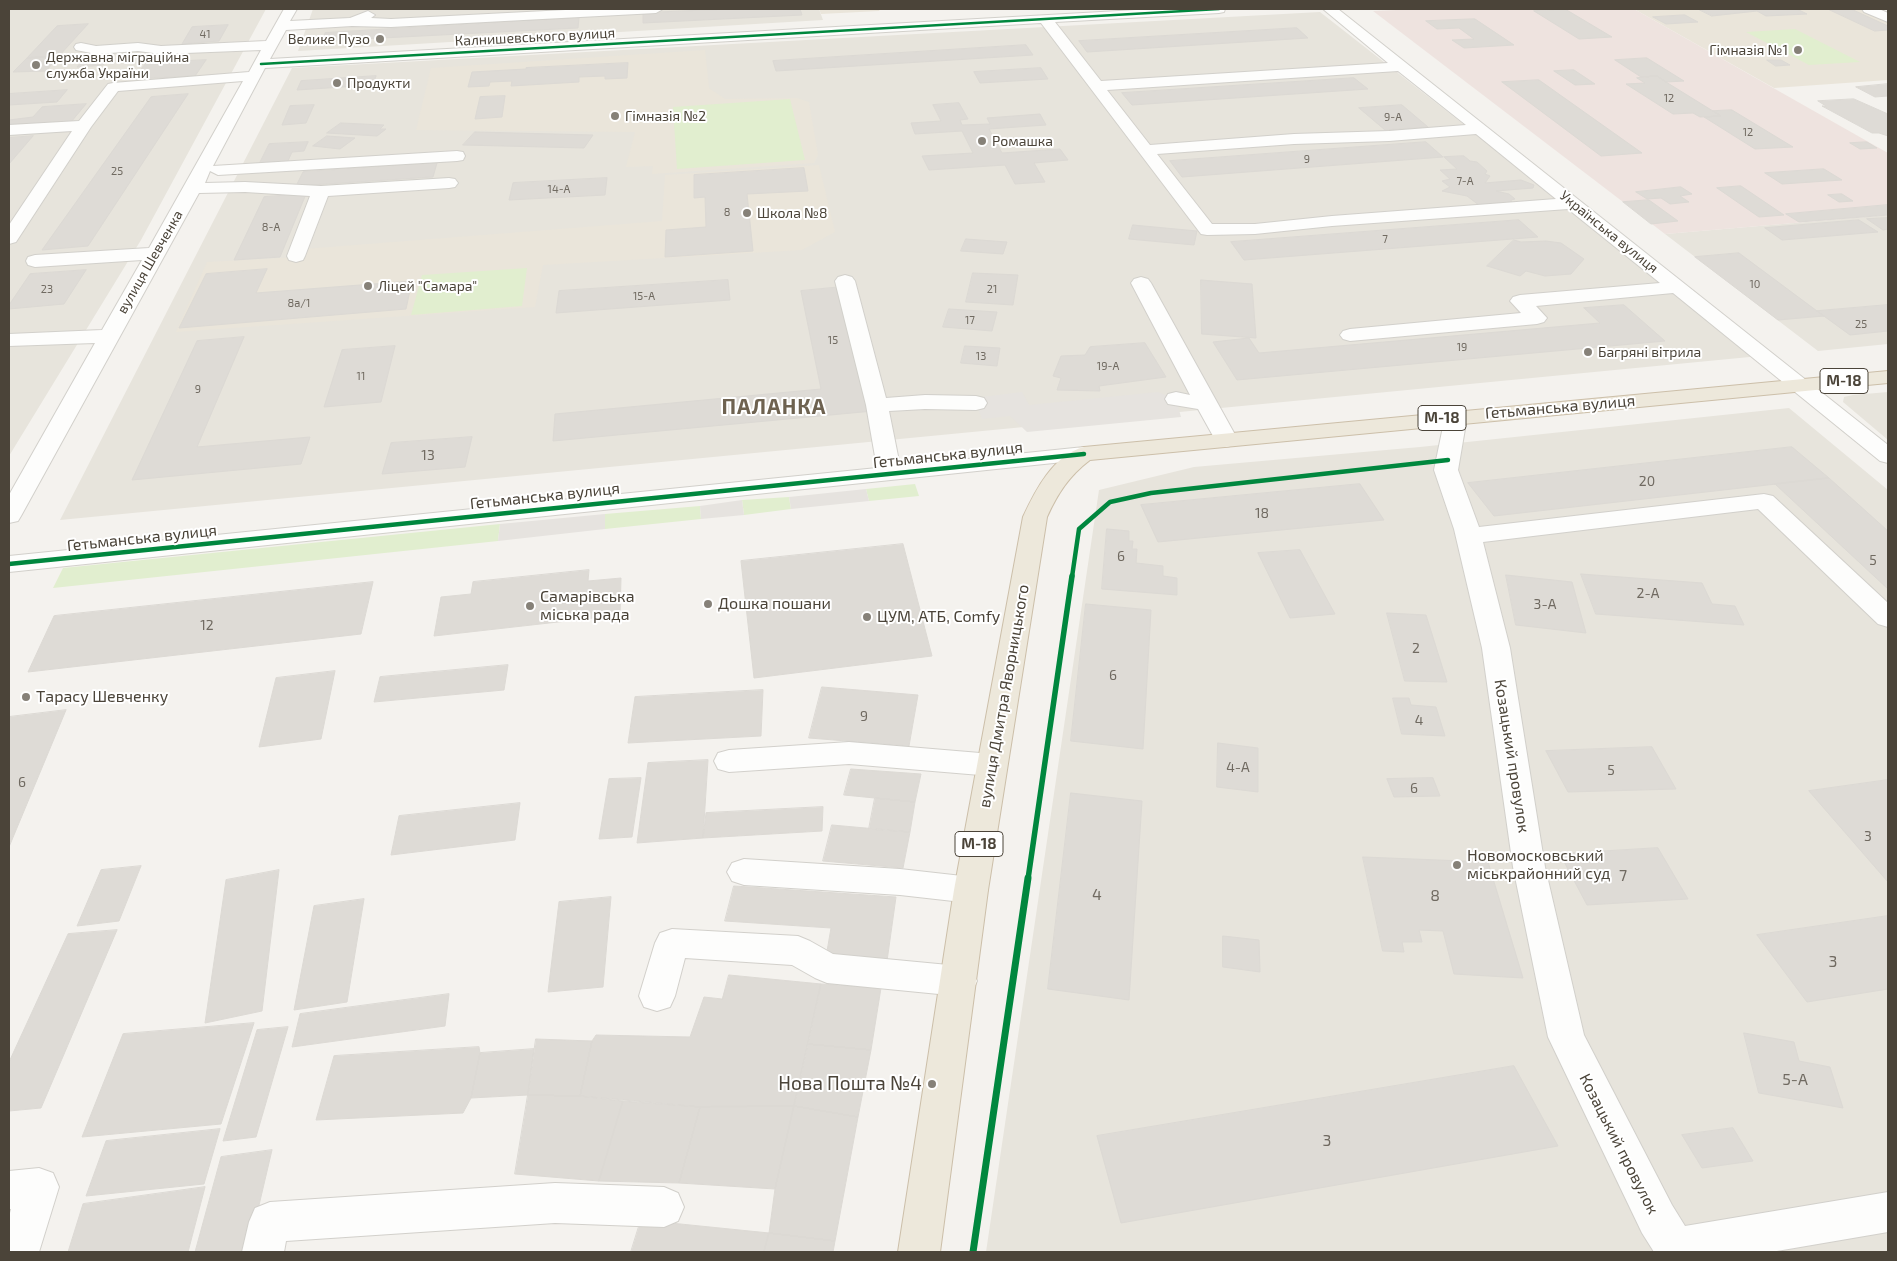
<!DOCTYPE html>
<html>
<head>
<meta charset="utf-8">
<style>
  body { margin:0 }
  #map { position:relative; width:1897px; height:1261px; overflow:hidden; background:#f4f2ee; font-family:"Exo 2",sans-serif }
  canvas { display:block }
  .frame { position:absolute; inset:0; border:10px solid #4b4439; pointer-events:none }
</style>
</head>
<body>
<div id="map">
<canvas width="1897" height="1261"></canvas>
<div class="frame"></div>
</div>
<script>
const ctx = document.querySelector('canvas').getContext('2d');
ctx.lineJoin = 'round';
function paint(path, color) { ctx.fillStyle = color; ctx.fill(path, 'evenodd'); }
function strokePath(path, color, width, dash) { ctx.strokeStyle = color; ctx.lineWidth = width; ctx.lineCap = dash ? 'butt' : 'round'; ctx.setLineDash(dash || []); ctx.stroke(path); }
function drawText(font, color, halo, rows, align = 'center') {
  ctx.font = font + ' "Exo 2",sans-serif'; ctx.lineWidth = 4; ctx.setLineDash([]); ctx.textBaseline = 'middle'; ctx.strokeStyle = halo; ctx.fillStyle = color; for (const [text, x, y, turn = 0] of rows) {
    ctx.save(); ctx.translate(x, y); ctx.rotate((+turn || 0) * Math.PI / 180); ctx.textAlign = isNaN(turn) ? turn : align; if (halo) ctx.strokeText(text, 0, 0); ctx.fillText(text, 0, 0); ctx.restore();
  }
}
paint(new Path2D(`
  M9,9H266L141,240L9,456Z
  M313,9H819L823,20L298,51Z
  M1320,12L1760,356L60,520L292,68Z
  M1888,215V344L1818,351L1665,234Z
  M1888,392V440L1843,402L1844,397L1853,395Z
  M1789,408L1888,490V1252H986L1099,490L1194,467L1420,447Z`), '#e7e4dc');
paint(new Path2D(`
  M819,9H880L879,11L821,14Z
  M1634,9H1864L1888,20V80L1774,88Z
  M705,50L709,88L725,99L797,98L809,102L818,155L814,163L652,174L653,166L626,167L635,132L416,130L431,68Z
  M819,165L835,232L802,250L543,265L535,307L176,332L207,262L300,257L304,249L662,221L665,175Z`), '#eae5da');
paint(new Path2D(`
  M1419,9H1634L1888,153V215L1665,234L1373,11Z`), '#eee3df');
paint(new Path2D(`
  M1795,29L1860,62L1809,65L1746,32Z
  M790,99L805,160L677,169L673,107Z
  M527,268L522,306L411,315L422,275Z
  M915,484L919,496L869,501L866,489Z
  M789,497L791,509L744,515L742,500Z
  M700,506L701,519L605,529V514Z
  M500,524L498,541L53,588L63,568Z`), '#e1eecf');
paint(new Path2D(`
  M1022,392L1029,405L1158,392L1176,399L1181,417L1027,432L1010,416L982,419L974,398Z
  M866,489L869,501L791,509L789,497Z
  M742,500L744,515L701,519L700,506Z
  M605,514V529L498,541L500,524Z`), '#e6e3df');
const building = new Path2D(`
  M729,9H800L802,15L643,23V13Z
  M1565,9L1612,37L1579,39L1534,11Z
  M1698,9H1797L1807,14L1766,16L1757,11L1712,16Z
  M1828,9H1851L1888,26V30L1875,31Z
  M1685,15L1698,22L1666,24L1653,17Z
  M579,18L578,28L323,41L325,33Z
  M1475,19L1514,45L1464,48L1452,40L1474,39L1459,28L1437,29L1426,21Z
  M88,24L59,56L27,58L57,26Z
  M228,25L219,41L182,44L192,27Z
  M1297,28L1308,38L1087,52L1079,41Z
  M1026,45L1033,55L776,71L773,61Z
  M114,51L103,65L77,67L89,53Z
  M59,56L46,71L13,72L27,58Z
  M1647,58L1684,81L1666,82L1657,76L1641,77L1615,60Z
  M206,60L195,76L133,79L146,63Z
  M1767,60H1781L1790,65L1776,66Z
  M628,63L627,78L605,79V76L579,77V82L511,86L512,81L490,82L489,86L468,87L472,72L526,69V68Z
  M1041,68L1048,79L980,83L974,72Z
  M1574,70L1595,84L1575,85L1554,71Z
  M376,76L373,85L297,90L301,81Z
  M1657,76L1666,82L1721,116L1700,117L1693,113L1673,114L1626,84L1645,83L1637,78Z
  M1354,78L1368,89L1132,105L1122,93Z
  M1539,80L1642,153L1601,156L1502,82Z
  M1888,84V96L1875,97L1856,87Z
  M67,90L57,102L9,105V94Z
  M188,94L88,246L42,250L151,97Z
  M505,96L502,117L475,119L480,97Z
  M1854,99L1888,114V136L1879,133H1872L1822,106H1826L1818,101Z
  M959,103L968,119L960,120L962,125L990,124L987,118L1040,114L1046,125L989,129L1002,153L1060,149L1068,160L1034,163L1045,182L1015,184L1005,165L929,170L922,156L973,153L962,131L915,134L911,123L941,121L933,105Z
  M86,104L71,122L9,127V120L33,117L42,107Z
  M314,105L306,123L282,125L290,106Z
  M1402,105L1428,127L1385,130L1359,108Z
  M1732,110L1793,147L1755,149L1704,117L1721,116L1713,111Z
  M341,123L384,125L380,129H386L377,136L327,133Z
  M475,132L593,135L584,148L463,145Z
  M33,136L9,164V138Z
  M327,136L355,138L340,149L313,146Z
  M308,142L304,151L292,152L287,163L259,164L269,144Z
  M1426,142L1443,157L1182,177L1170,161Z
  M1867,142L1877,148L1860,149L1850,143Z
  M1464,156L1470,161L1477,162L1487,171L1485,174L1490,176L1485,183L1521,180L1534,185L1533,188L1496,191L1509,194L1515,199L1511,200L1512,204L1480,206L1467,196L1442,191L1450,187L1442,181L1450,179L1440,170L1457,169L1444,157Z
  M437,163L433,177L296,186L303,172Z
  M804,168L808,191L747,194L753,251L665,257L666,230L706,227L705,197L694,198V175Z
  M1824,169L1842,180L1782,184L1765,173Z
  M607,178L605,195L509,200L513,183Z
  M1741,186L1784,215L1759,217L1717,188Z
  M1681,187L1692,194L1680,196L1689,202L1670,204L1661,198L1647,199L1636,192Z
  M306,194L280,257L234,260L264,197Z
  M1842,194L1853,201L1839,202L1828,195Z
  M1649,200L1678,221L1651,224L1623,202Z
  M1888,205V215L1799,222L1786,214Z
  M1888,218V229L1883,230L1867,219Z
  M1519,220L1538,237L1244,260L1231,242Z
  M1859,220L1878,232L1782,240L1765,228Z
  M1133,225L1197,231L1194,245L1129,239Z
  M966,239L1007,242L1003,254L961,251Z
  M1514,240L1521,242L1546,241L1561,243L1584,259L1571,274L1545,276L1526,271L1520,276L1487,266Z
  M1739,253L1817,311L1824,316L1778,320L1695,257Z
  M267,269L256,293L412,281L406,309L179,328L206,274Z
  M86,270L64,304L9,309V305L30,274Z
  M973,273L1018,275L1013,305L966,302Z
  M728,280L730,300L556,313L559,291Z
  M1201,280L1252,284L1256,338L1202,334Z
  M842,287L873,411L553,441L555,414L821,389L801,291Z
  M1624,305L1665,341L1237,380L1213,342L1249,338L1259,353L1600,323L1584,308Z
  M1888,305V331L1850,335L1817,311Z
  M949,309L997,312L992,331L943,327Z
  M244,337L197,447L310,437L301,464L132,480L197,341Z
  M1145,343L1166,377L1099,386L1100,391L1057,390L1061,378L1053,376L1061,356L1085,355L1090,347Z
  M395,346L381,402L324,407L342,350Z
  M965,346L1000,348L997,366L961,363Z
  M472,437L465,467L382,474L391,443Z
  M1792,447L1829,478L1494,516L1468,483Z
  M1829,478L1888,531V589L1775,484Z
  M1360,484L1384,520L1158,542L1141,505Z
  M1107,529L1129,531V541H1133L1132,549H1137L1136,563L1163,566V576L1177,578V595L1102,589Z
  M903,544L932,656L754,678L741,561Z
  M1300,550L1335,614L1290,618L1258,553Z
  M589,570L588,581L621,578L620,615L434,636L441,597L471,594L473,582Z
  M1581,574L1702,583L1712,604L1735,606L1744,625L1596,614Z
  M1506,575L1572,582L1586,633L1516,625Z
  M373,582L361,634L28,672L54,616Z
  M1086,604L1151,610L1143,749L1071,741Z
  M1387,613L1426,615L1447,682L1405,681Z
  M508,665L504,690L374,702L380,677Z
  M335,671L321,739L259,747L276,678Z
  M822,687L918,695L909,746L809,738Z
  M763,690L761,736L628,743L635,697Z
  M1393,698H1409L1411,705L1436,707L1445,736L1402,734Z
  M66,710L9,847V717Z
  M1218,743L1258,748V792L1217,787Z
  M1652,747L1676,789L1568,792L1546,751Z
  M708,760L703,838L637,843L648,763Z
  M851,769L921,774L915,802L844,795Z
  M641,778L632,837L599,839L609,779Z
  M1433,778L1440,796L1394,797L1387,779Z
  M1888,780V882L1809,791Z
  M1071,793L1142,801L1129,1000L1048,989Z
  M875,798L915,802L910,832L869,829Z
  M520,803L515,840L391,855L399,816Z
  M823,807L822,831L703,838L706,813Z
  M832,825L910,832L903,868L823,861Z
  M1658,848L1688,899L1587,905L1560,854Z
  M1363,857L1488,862L1523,978L1454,974L1443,931L1419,930L1422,942H1402L1404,952L1383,951Z
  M141,866L119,921L77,926L101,870Z
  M279,870L262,1011L205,1023L226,880Z
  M734,886L896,897L887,961L826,957L831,928L725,921Z
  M611,897L603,987L548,992L559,902Z
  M364,899L347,1002L294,1010L314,906Z
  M1888,916V989L1807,1002L1757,935Z
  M117,930L41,1108L9,1111V1062L68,934Z
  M1223,936L1259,940L1260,972L1223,967Z
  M729,975L821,984L794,1106L700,1107L580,1096L592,1041L596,1035L690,1037L704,997L722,999Z
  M821,984L881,988L871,1050L808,1044Z
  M449,994L445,1026L292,1047L300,1014Z
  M254,1023L221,1124L82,1137L123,1034Z
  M288,1027L256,1137L223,1141L257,1030Z
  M1744,1033L1794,1042L1799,1061L1830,1067L1843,1108L1759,1093Z
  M536,1039L592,1041L580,1096L528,1095Z
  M808,1044L871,1050L858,1117L794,1106Z
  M479,1047L480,1053L471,1098L463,1113L316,1120L334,1056Z
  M534,1049L528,1095L471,1098L480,1053Z
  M1514,1066L1558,1146L1121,1223L1097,1136Z
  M528,1095L580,1096L623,1101L599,1181L515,1174Z
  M623,1101L700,1107L679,1183L599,1181Z
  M794,1106L775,1189L679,1183L700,1107Z
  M794,1106L858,1117L835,1241L769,1233L775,1189Z
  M1733,1128L1753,1161L1702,1168L1682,1135Z
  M220,1129L204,1184L86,1196L106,1141Z
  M272,1150L248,1252H195L221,1157Z
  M205,1187L188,1252H68L83,1204Z
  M641,1220L769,1233L764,1252H631Z
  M769,1233L835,1241L833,1252H764Z`);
paint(building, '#dedbd6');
strokePath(building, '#dcd9d4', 1);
const minor = new Path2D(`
  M284,9H297L290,21L350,18L368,11L375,15L371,18L391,19L585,9H663L656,13L391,27L352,26L286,30L270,59L1154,9H1225L1224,12L1219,13L1055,22L1101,81L1388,63L1323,9H1338L1888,445V463L1880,461L1673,293L1536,306L1547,318L1544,322L1537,324L1350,341L1343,339L1340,335L1343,331L1350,329L1521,313L1510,301L1513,297L1520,295L1660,283L1568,209L1332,226L1255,234L1207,235L1201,234L1041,23L265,68L213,166L457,151L463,152L465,156L463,160L457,161L218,175L210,171L205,183L245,182L321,186L449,178L455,179L458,183L455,187L449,188L328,196L305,256L303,260L296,262L289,260L287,256L310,196L245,192L199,193L21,516L18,521L9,523V495L95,343L9,346V334L102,330L142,260L35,267L28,265L26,261L28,257L35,255L149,248L243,81L118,91L91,127L16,242L9,244V225L72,131L9,135V125L79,121L108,84L113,83L249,72L261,50L161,54L138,51L96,54L76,50L74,47L76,44L81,43L96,46L138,43L161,46L266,41ZM1398,71L1466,125L1389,131L1294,134L1150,145L1107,90ZM1476,134L1556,199L1332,216L1255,224H1212L1157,154L1294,144L1389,141Z
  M1862,9H1879L1888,13V22L1864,12Z
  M845,275L852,277L855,281L886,398L925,395L976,396L984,398L987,403L984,408L976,410L925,409L889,411L900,466L1084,447L1092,449L1096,454L1092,459L9,572V556L877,468L866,405L835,281L838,277Z
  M1141,277L1148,279L1151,283L1238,440L1234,445L1226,447L1218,445L1198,409L1168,404L1165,399L1168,394L1176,392L1190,395L1131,283L1134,279Z
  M1456,410L1464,412L1467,417L1458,470L1479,527L1764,494L1773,496L1888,603V627L1878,624L1758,509L1483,542L1510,648L1545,867L1584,1035L1672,1205L1685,1226L1888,1192V1232L1771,1252H1654L1642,1233L1548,1037L1513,867L1482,648L1454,529L1434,470L1445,417L1448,412Z
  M849,742L992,754L1003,757L1007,765L1003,773L992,776L849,764L729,772L718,769L714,761L718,753L729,750Z
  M744,859L900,869L971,877L983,881L988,890L983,899L971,903L900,895L744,885L732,881L727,872L732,863Z
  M672,929L798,936L810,941L833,954L959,966L972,970L977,981L972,992L959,996L827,983L815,978L792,965L685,958L675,996L670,1007L657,1011L644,1007L639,996L655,943L660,933Z
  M39,1168L53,1173L59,1187L39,1252H9V1217L11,1209H9V1171Z
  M555,1183L664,1187L678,1193L684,1207L678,1221L664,1227L555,1223L286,1241L284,1252H242L249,1222L255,1208L270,1202Z`);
const highway = new Path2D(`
  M1888,371V383L1090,460C1069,476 1058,493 1047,517L988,890L940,1252H898L954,890L1023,517C1035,491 1053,455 1084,447Z`);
strokePath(minor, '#d2d0cb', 2);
strokePath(highway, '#ccbfa9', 2);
paint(minor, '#fdfdfc');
paint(highway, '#ede8db');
strokePath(new Path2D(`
  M261,64L1219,9`), '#00873e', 2.5);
strokePath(new Path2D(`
  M9,564L1084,454
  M1072,577L1079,529L1110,502L1151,493L1448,460`), '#00873e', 4.5);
strokePath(new Path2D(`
  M1028,879L1072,576`), '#00873e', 5.5);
strokePath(new Path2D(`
  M973,1252L1028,878`), '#00873e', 7);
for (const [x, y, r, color] of [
  [380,39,5,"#868178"],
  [1798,50,5,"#868178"],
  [36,65,5,"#868178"],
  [337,83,5,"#868178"],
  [615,116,5,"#868178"],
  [982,141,5,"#868178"],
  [747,213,5,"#868178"],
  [368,286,5,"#868178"],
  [1588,352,5,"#868178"],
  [708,604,5,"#868178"],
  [530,606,5,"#868178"],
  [867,617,5,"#868178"],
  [26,697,5,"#868178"],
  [1457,865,5,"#868178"],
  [932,1084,5,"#868178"]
]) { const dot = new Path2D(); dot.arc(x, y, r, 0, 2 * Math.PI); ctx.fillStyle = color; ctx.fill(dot); strokePath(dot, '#fff', 2); }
drawText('11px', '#706a61', null, [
  ["41",205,34],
  ["12",1669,98],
  ["9-А",1393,117],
  ["12",1748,132],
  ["9",1307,159],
  ["25",117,171],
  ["7-А",1465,181],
  ["14-А",559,189],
  ["8",727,212],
  ["8-А",271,227],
  ["7",1385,239],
  ["10",1755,284],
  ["23",47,289],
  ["21",992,289],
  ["15-А",644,296],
  ["8а/1",299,303],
  ["17",970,320],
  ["25",1861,324],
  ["15",833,340],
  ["19",1462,347],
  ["13",981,356],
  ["19-А",1108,366],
  ["11",361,376],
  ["9",198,389]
]);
drawText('14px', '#4b4439', '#fff', [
  ["Калнишевського вулиця",535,37,-3],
  ["Українська вулиця",1609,232,39],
  ["вулиця Шевченка",150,262,-60]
]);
drawText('14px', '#4b4439', '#fff', [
  ["Велике Пузо",370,39,"right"],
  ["Гімназія №1",1788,50,"right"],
  ["Державна міграційна",46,57],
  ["служба України",46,73],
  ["Продукти",347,83],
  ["Гімназія №2",625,116],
  ["Ромашка",992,141],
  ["Школа №8",757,213],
  ["Ліцей \"Самара\"",378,286],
  ["Багряні вітрила",1598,352]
], 'left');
drawText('14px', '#706a61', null, [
  ["13",428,455],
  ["20",1647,481],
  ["18",1262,513],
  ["6",1121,556],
  ["5",1873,560],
  ["2-А",1648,593],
  ["3-А",1545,604],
  ["12",207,625],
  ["2",1416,648],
  ["6",1113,675],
  ["9",864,716],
  ["4",1419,720],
  ["4-А",1238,767],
  ["5",1611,770],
  ["6",22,782],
  ["6",1414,788],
  ["3",1868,836]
]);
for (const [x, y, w] of [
  [1844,381,48],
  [1442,418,48],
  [979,844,48]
]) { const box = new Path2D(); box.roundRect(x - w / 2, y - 12.5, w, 25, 4); ctx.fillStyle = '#fff'; ctx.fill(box); strokePath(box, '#4b4439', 1); }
drawText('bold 15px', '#4b4439', null, [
  ["М-18",1844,381],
  ["М-18",1442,418],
  ["М-18",979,844]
]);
drawText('16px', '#4b4439', '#fff', [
  ["Гетьманська вулиця",1560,407,-5],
  ["Гетьманська вулиця",948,455,-6],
  ["Гетьманська вулиця",545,496,-6],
  ["Гетьманська вулиця",142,538,-6],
  ["вулиця Дмитра Яворницького",1004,696,-80],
  ["Козацький провулок",1512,756,81],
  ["Козацький провулок",1619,1144,63]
]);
drawText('16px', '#4b4439', '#fff', [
  ["Самарівська",540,597],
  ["міська рада",540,615],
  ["Дошка пошани",718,604],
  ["ЦУМ, АТБ, Comfy",877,617],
  ["Тарасу Шевченку",36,697],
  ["Новомосковський",1467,856],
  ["міськрайонний суд",1467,874]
], 'left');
drawText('16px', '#706a61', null, [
  ["7",1623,876],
  ["4",1097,895],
  ["8",1435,896],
  ["3",1833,962],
  ["5-А",1795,1080],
  ["3",1327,1141]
]);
drawText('19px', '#4b4439', '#fff', [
  ["Нова Пошта №4",922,1084]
], 'right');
ctx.letterSpacing = '1px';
drawText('bold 21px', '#6e6250', '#fff', [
  ["ПАЛАНКА",774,407]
]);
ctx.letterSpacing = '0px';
</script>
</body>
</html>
